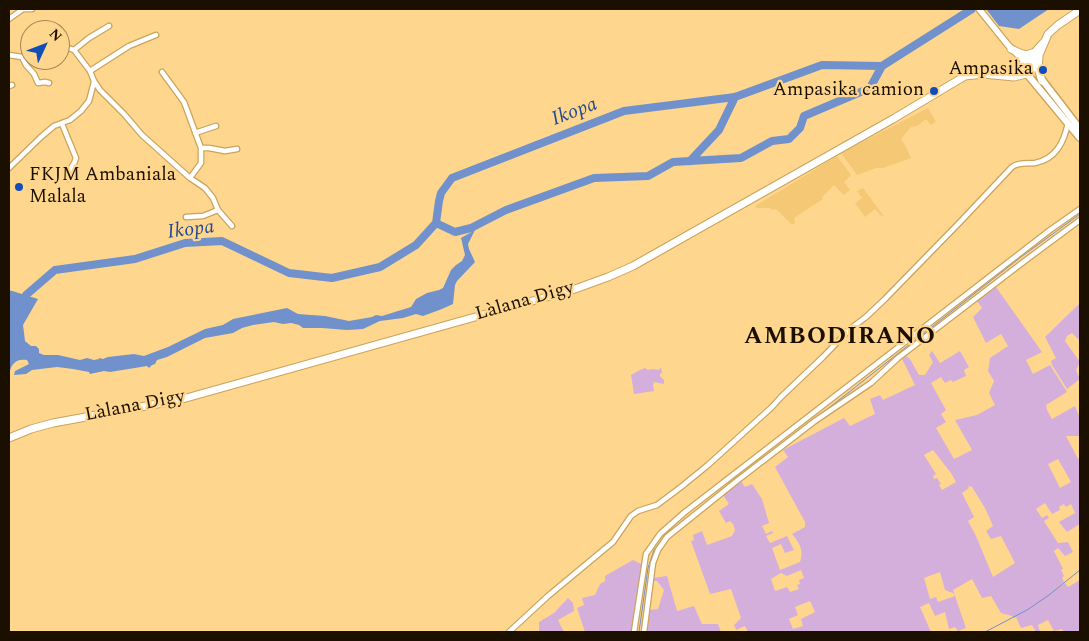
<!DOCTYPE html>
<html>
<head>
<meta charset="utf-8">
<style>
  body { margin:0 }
  #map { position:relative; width:1089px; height:641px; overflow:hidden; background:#ffd68d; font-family:Spectral,serif }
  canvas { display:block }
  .frame { position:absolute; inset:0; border:10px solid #1b1000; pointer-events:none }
  .north { position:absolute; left:20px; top:20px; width:50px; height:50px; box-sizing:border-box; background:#ffd68d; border:1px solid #a48755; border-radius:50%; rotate:47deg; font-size:14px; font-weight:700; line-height:20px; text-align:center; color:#1b1000 }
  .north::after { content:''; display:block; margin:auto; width:18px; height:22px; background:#134db8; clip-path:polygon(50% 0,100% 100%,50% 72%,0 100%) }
</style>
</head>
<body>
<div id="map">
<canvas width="1089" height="641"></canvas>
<div class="frame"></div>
<div class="north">N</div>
</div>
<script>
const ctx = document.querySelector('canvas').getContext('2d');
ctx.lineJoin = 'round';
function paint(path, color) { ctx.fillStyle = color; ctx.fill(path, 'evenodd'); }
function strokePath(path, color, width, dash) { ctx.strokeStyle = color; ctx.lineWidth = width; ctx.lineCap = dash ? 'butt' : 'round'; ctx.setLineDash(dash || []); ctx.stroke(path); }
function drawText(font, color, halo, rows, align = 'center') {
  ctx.font = font + ' Spectral,serif'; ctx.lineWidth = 4.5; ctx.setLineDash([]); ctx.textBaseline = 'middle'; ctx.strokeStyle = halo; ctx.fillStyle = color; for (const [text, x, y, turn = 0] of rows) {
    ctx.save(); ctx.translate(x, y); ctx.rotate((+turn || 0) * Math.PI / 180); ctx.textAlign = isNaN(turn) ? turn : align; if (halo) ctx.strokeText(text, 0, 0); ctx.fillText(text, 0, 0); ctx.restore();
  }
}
paint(new Path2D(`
  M928,108L936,122L931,125L926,119L917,126L911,127L901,139L906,147L911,158L883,168H876L857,175L841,153Z
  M837,156L851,175L844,182L850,190L844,195L834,185L822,197L823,199L794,218L795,223L792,225L776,209L772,210L770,208H757L755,206Z
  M863,188L883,215L882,217L875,209L865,217L855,203L862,198L857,191Z`), '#f5c876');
paint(new Path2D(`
  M996,287L1042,352L1026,360L1033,374L1050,365L1067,392L1046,405L1047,410L1052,419L1075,406L1080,418V436H1066L1077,457L1080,460V524L1067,532L1059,522L1075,513L1071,504L1066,507L1064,504L1059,507L1060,510L1052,514L1045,503L1036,509L1042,518L1047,515L1049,518L1044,521L1058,543L1068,542L1073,552L1065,556L1058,548L1054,551L1063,569L1061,570L1064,576L1062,578L1064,582L1055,590L1065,583L1068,587L1080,580V632H1064L1062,629L1054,631L1048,620L1038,625L1040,632H1036L1032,625L1021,628L1016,617L1014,618L1012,616L1001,613L991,596L982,598L972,579L953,590L966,628L958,631L955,627L949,629L945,612L935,616L929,603L920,607L931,632H748L745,626L736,630L734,625L741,618L731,589L710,594L691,541L694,540L693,535L702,531L707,545L732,536L735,530L733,524L730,521L726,523L719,511L729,504L723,495L741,481L745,487L752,484L762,499L769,523L762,526L766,534L772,531L773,533L766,536L770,543L787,536L794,550L785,553L781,544L772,548L780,570L800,562C804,551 800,543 792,534L805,527V522L775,467L788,457L783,450L844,418L850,426L875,414L870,399L880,395L883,400L915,385L902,359L906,356L910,359L919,375H925L933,362L929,355L932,351L940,363L960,351L969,367L964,370L966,376L953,382L951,380L945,383L941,377L931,383L946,410L941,414L946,422L936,428L954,459L972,450L955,420L977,415L995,405L989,393L994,381L988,371L990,358L1008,346L1001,334L986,343L973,317L982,308L977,301ZM933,450L951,473L956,482L942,490L939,485L941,484L937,478L934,479L933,476L936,474L924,455ZM1058,459L1071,482L1060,488L1048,464ZM968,486L972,487L985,508L993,526L986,531L991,539L1001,536L1015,563L993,577L976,536L968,521L974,517L962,493L969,488ZM801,570L804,578L799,580L800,584L797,585L799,589L790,592L787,587L775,591L771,579L781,573L787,576ZM940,572L945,590L953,593L955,596L938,602L936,597L930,599L924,578ZM810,601L815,612L801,619L803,626L793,629L789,619L798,615L795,607Z
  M1080,303V341L1072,333L1067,336L1065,341L1080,362L1076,370L1080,379L1067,389L1052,365L1051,361L1056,358L1045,337Z
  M661,367L662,373L660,374V376L664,380V384L654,382L653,385L654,391L634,394L631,375L638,371L645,368L648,370L652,369L659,370Z
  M633,560L643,565L632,632H585L577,608L584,605L582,598L595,595L600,584L605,581V576Z
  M667,576L677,611L694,606L702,624H718L721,632H645L648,610L658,609L664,590L657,581H652V578Z
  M568,598L573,603L574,611L558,620L564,632H539V622L554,613Z`), '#d5afdc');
paint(new Path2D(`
  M986,9H1049L1019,29L999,26Z
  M475,230L468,244L469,249L475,262L457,281L455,285L453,304L442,309L423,316L416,314L403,318L380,321L363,329L347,330L322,328H303L299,325L291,323L283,324L274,322L253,325L242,328L233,333L205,338L167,357L157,360L155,364L152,365L149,368L147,366L110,372L104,371L90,374L89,372L73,369L57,367L32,370L26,374L14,375L15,371L29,364L27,360C14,358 10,366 9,377V290L38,299L23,325L25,341L31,346H36L39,349V353L44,355H58L80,360L87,358L94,360L99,359V358L103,359L108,357L134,354L144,356L168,347L205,329L223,325L233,319L287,308L298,314L325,316L349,321L372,317L376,315L382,316L411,307L416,299L427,293L439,290L443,288L451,270L456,265L462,261L465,255L461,238Z`), '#7091cb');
strokePath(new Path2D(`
  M816,418L1021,257L1080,214
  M639,632L648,568L654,550L662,540
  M985,632L1027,610L1049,595L1080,570`), '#7091cb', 1);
strokePath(new Path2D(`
  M690,161L719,130L735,97
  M436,223L455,232L471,228L506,210L594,178L648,176L673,162L741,158L772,141L789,139L800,128L804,116L870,88L882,66L972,9
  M24,305L26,295L55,270L135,259L185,243L222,241L289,273L332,278L380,267L416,245L436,223L439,201L441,193L452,178L624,111L735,97L822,65L882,66`), '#7091cb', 8);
const minor = new Path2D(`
  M23,9H32
  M9,19L23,9
  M60,45L74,50L90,71L94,81L100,90L124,114L142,135L190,178L205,188L213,198L218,210L232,226
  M74,50L89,38L109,26
  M9,55L22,57L30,54
  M22,57L26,65L34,74L38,83L45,82L49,83
  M90,71L129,46L156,35
  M162,72L184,102L201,148V163L190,178
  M9,86L12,85
  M62,124L76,158C74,168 68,166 68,179
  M195,133L216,126
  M201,148H209L225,151L237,149
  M9,168L41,137L54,126L70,120L81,111L89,101L94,82
  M186,217L203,216L218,210
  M509,632L548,596L613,542L631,516L638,511L657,505L681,487L708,465L772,407L781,397L823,357L850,329L866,317L885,299L962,220L1012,167C1019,162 1027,164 1035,163C1056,159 1064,142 1068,123
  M634,632L646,554L660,534L685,512L1050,230L1080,209
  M644,632L653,563L658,550L667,537L738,480L815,421L871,383L898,358L1026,260L1080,220`);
const tertiary = new Path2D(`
  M979,9L1008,45L1025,62`);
const secondary = new Path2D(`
  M1027,74L1080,138
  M1040,77L1080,129`);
const primary = new Path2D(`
  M1011,49C1019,52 1024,57 1032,53
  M1039,57L1038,68L1042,81
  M1026,62L1043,43
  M1021,67L1023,73L1027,74L1031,72L1033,66L1040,53L1048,34L1058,25L1080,10
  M1006,75L1018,69L1025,62L1030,63L1033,66
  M9,438L31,429L53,423L179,400L575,289L608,277L633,266L893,119L965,76L983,74L1014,77L1026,74`);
strokePath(minor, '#cba35b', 7);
strokePath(tertiary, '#cba35b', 8);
strokePath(secondary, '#cba35b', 9);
strokePath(primary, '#cba35b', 9);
strokePath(minor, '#fff', 4.5);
strokePath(tertiary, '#fff', 5.5);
strokePath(secondary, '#fff', 6);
strokePath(primary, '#fff', 7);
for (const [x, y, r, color] of [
  [1043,70,5,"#134db8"],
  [934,91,5,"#134db8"],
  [19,187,5,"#134db8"]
]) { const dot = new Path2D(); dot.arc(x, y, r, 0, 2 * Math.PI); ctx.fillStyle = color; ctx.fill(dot); strokePath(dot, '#ffd68d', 2); }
drawText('19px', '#1b1000', '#ffd68d', [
  ["Ampasika",1033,70],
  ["Ampasika camion",924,91],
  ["FKJM Ambaniala",29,176,"left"],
  ["Malala",29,198,"left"]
], 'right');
drawText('19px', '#1b1000', '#ffd68d', [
  ["Làlana Digy",525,302,-16],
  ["Làlana Digy",135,407,-11]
]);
drawText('italic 20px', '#234990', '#ffd68d', [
  ["Ikopa",575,113,-21],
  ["Ikopa",191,231,-7]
]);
ctx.letterSpacing = '1px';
drawText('bold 24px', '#1b1000', '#ffd68d', [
  ["AMBODIRANO",840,338]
]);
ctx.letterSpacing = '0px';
</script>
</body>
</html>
